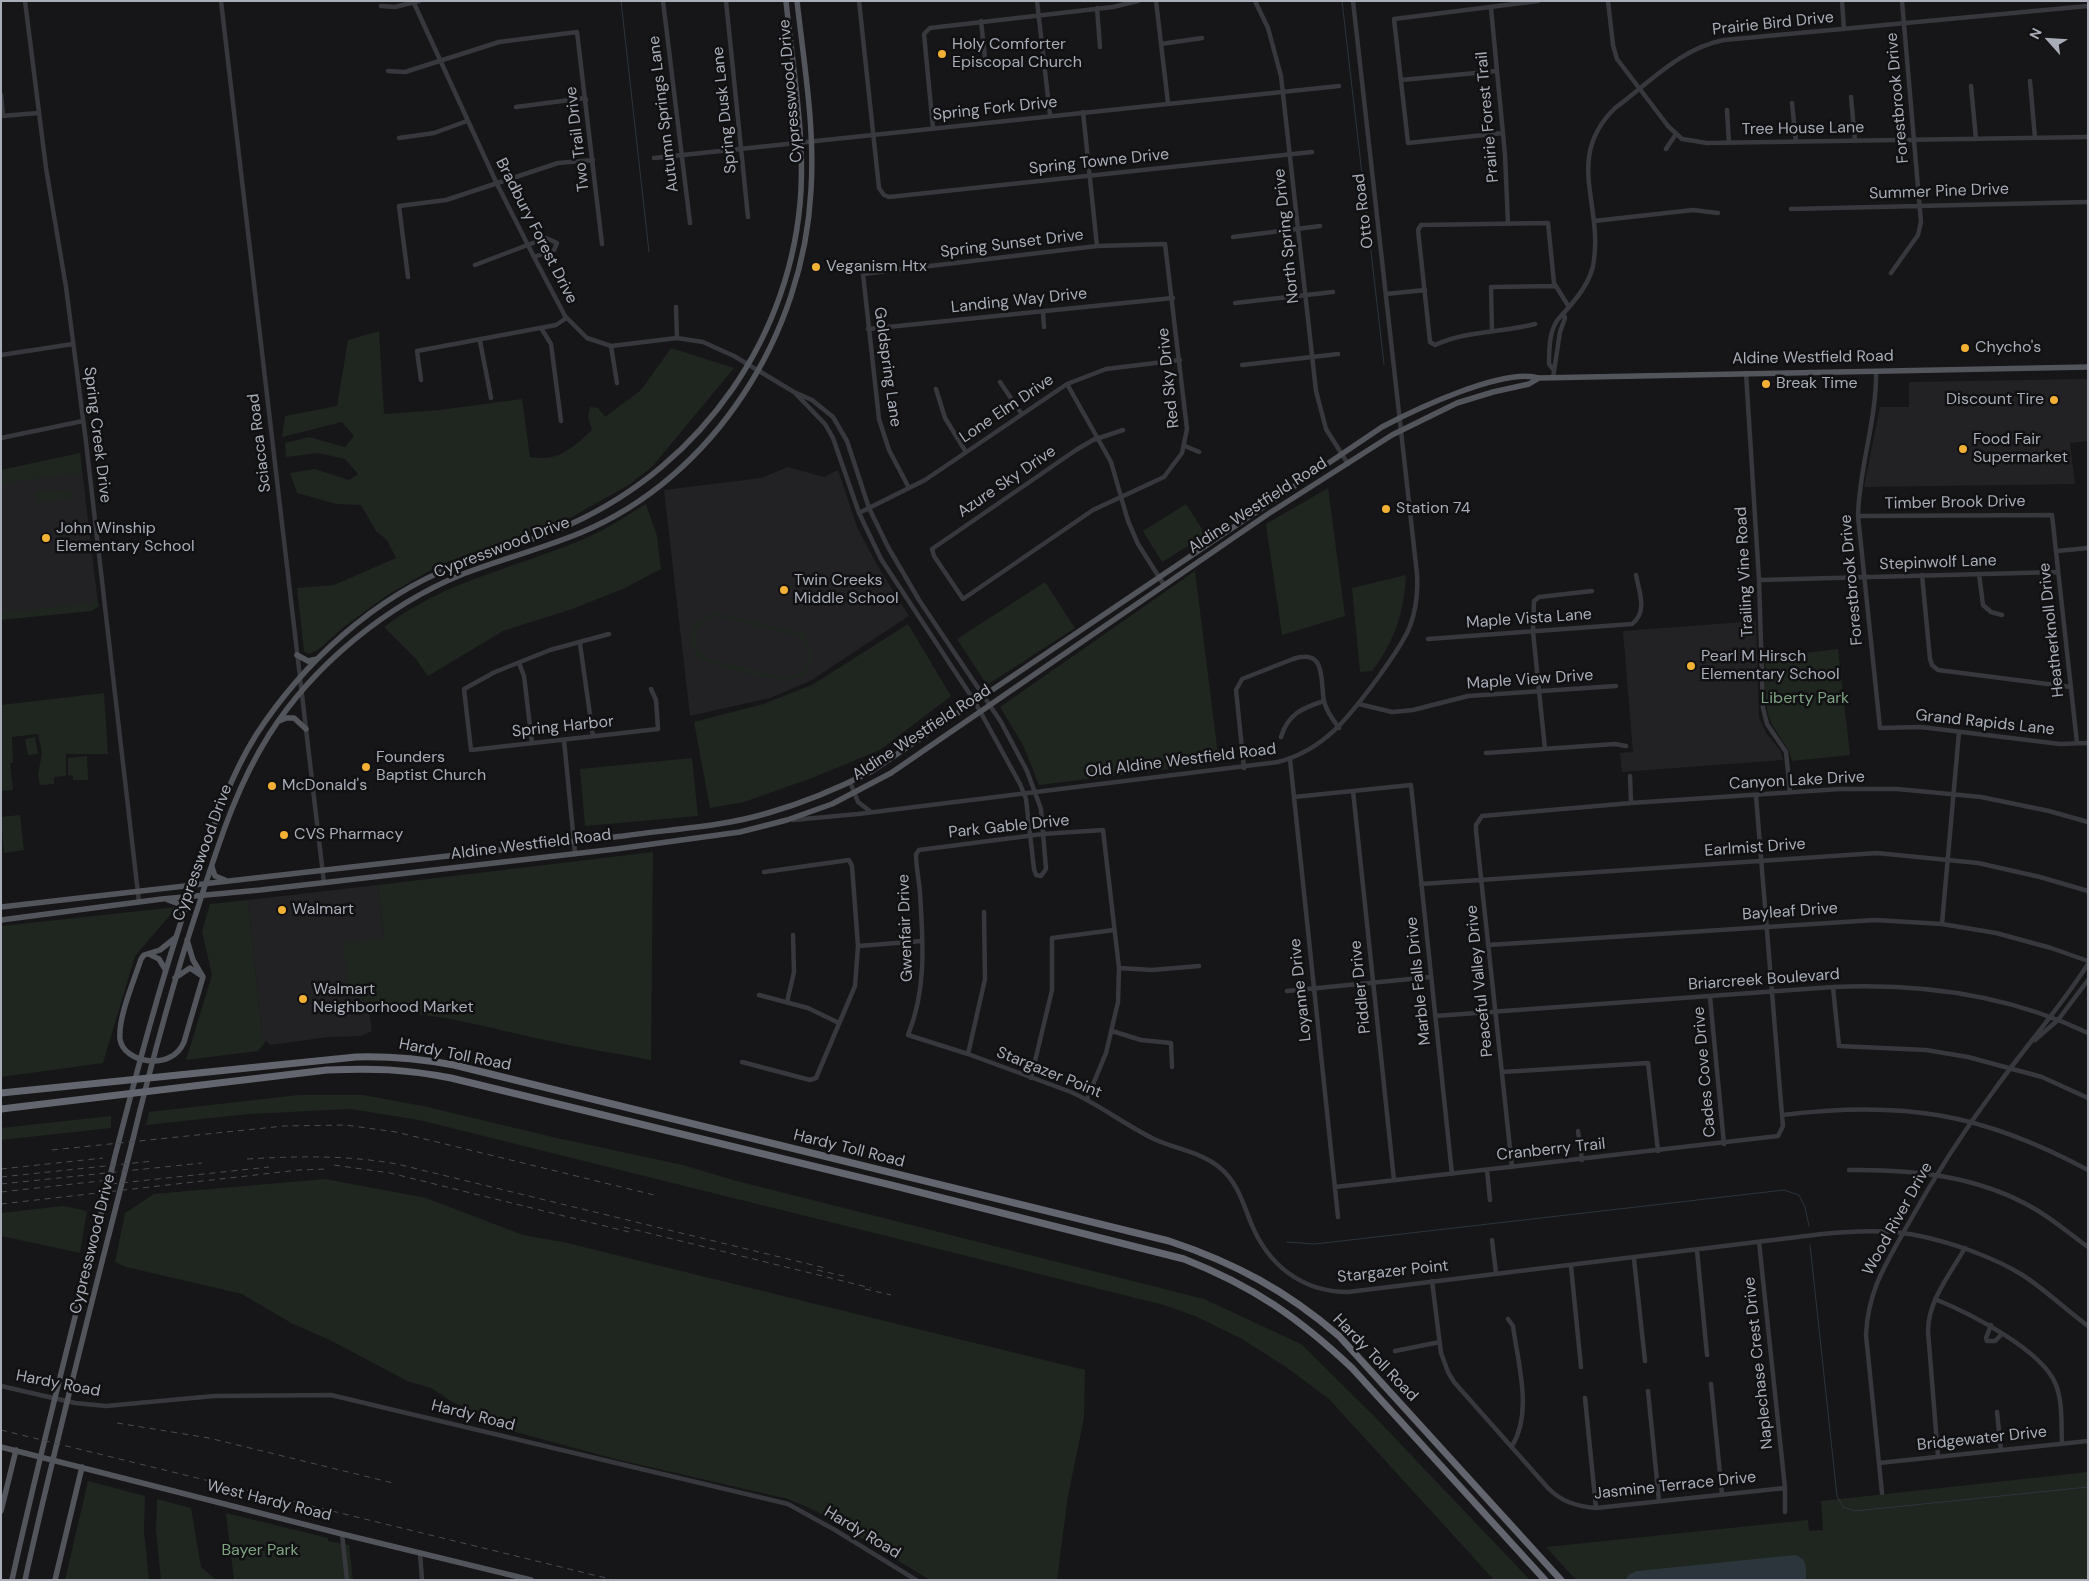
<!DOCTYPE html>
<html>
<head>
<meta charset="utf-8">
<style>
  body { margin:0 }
  #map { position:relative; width:2089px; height:1581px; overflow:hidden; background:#161618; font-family:"DM Sans",sans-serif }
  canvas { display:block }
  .frame { position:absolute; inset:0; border:2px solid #a8adb8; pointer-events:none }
  .north { position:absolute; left:2024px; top:15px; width:50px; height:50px; -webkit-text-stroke:4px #111113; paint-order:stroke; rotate:296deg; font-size:14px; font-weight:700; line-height:20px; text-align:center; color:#a8adb8 }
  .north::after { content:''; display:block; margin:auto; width:18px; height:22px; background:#a8adb8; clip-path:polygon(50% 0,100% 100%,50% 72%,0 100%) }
</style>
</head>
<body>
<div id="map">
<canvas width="2089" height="1581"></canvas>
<div class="frame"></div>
<div class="north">N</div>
</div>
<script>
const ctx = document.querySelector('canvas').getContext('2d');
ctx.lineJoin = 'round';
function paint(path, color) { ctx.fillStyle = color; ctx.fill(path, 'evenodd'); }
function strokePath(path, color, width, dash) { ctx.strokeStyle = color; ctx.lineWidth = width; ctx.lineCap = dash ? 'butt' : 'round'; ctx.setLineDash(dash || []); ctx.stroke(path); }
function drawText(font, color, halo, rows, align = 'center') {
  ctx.font = font + ' "DM Sans",sans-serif'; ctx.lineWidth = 5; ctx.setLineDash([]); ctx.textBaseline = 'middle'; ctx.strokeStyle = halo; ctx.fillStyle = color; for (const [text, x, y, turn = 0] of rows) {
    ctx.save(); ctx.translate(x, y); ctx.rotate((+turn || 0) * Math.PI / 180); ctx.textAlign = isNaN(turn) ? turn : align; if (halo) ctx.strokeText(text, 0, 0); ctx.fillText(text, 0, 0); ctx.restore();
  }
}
paint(new Path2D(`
  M2086,379L2088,381V441L2070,443L2075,484L1864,487L1880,407H1909V382Z
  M80,453L98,604L1,616V470Z
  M788,467L824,477L838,470L857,527L877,565L909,616L810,681L770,698L690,716L664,490L761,478Z
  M1756,621L1759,717L1766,733L1780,750L1783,760L1622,772L1620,753L1633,752L1623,631Z
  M378,885L384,939L349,996H358L368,1003L372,1031L361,1036L329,1037L270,1045L262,1036L248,900Z`), '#222225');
paint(new Path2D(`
  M379,331L384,414L440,410L522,399L530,457C559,462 572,448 592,430L588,417L590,407L598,408L605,417L641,390L671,348L734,368L652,467L627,486L568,519L450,561L427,572L386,596L345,626L318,650L309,654L304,651L297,588L334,585L396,558L387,540L376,531L361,505L336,504L297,493L290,473L315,469L349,480L358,474L345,459L318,453L286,457L285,443L309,437L345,447L354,436L342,422L282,437L285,416L337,406L348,340Z
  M80,453L82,473L5,483L4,487L1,488V470Z
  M1328,488L1345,616L1282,635L1266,524Z
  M71,489L72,498L38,503L36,492Z
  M646,504L657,536L661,569L623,589L572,609L503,631L428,676L416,659L384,627C446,580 516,568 586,538C607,529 626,516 646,504Z
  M1186,504L1206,535L1162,562L1143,531Z
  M1195,571L1219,763L1039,785L1023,745L1000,707Z
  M1406,575C1404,612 1395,641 1372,671L1360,672L1352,588Z
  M1045,582L1075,628L987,685L957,639Z
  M96,599L99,606L91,611L1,620V613L92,603V600Z
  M715,613L804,633C804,644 817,649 810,665C807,673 799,679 790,680C779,682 708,665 701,658C682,643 693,616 715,613ZM719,616L798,636L808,650V660L804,670L795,676L785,678L708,659L696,647V630L705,619Z
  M908,624L951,696L880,750L812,778L744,802L710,808L694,722L763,704L812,685Z
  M1838,649L1850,755L1792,761C1788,744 1776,735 1770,720C1763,702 1766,677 1765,658Z
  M104,693L108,754H66V776L54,777V784L40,785L38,775L42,753L38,734L12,737L13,763H10L13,790L1,791V705Z
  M35,737L38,754L28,755L25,739Z
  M87,756L88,780H73V776L68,775V758Z
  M692,758L698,816L585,826L580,769Z
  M20,815L24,850L4,853L1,817Z
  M653,852L651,1060C615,1053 580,1048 545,1040C487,1028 430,1009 370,1013C367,1001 362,995 349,996L343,943L384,938L378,885Z
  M248,900L262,1036L266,1041L258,1051L186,1060L212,975L202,931L210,904Z
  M177,907L135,956L103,1063L1,1077V926Z
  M299,1095H363L423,1106L557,1138L683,1165L733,1180L1204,1299L1301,1344L1374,1416L1530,1580H1494L1329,1399L1286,1367L1242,1339L1195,1316L1164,1305L419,1120L350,1109L249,1114L146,1125L149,1112Z
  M111,1116V1128L1,1140V1128Z
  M325,1179L426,1198L523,1235L563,1242L1085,1370L1084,1418L1068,1496L1057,1580H930L816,1511L788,1499L615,1459L512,1431L451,1401L431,1388L407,1381L330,1340L291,1323L242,1294L126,1267L115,1262L125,1213L154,1194Z
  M63,1206L87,1211L80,1253L1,1236V1213Z
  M2088,1472V1580H1576L1546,1547L1808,1520L1809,1531L1823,1530L1821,1501Z
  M88,1481L145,1496L144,1531L149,1580H65Z
  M157,1499L191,1508L201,1567L216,1580H161L156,1530Z
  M226,1513L328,1538V1541L349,1545L353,1580H234Z`), '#1e261f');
paint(new Path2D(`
  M1795,1555C1808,1559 1806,1569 1806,1580H1625L1630,1574L1637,1571Z`), '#2c353c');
strokePath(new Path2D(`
  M621,1L649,252
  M1342,1L1384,364
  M1287,1242L1315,1244L1784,1190L1799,1195L1805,1207L1809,1226
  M1810,1245L1837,1496L1843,1507L1855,1511L2088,1487`), '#2c353c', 1);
strokePath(new Path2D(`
  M25,1L46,168L66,287L86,442L139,902
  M221,1L324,883
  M413,1L497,184L534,257L565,316L587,338L611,346L677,338L703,342L734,356L794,392L812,400L833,417L847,441L869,508L888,547L919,600L1001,722L1027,771L1041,809L1046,869L1041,876L1036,875L1034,869L1026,799L1020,784L975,702L881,559L859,513L833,438L825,424L794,392
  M663,1L690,223
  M726,1L748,217
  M859,1L879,188L884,195L889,197L1312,152
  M1037,1L1050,115
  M1156,1L1168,103
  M1255,1L1268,28L1281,76L1316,391L1326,429L1348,464
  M1608,1L1613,45L1617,59L1668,126L1682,139L1707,143L2088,137
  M1842,1L1844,29
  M381,6L395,7L419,1
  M1097,8L1100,47
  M1491,8L1505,155L1508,224
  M981,21L985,58
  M1161,44L1202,38
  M388,71L405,72L499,42L577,32L602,244
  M1401,80L1497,71
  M2030,81L2035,138
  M1971,86L1976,139
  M1,95L3,116
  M1851,97L1855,141
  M1792,103L1796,142
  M516,107L585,98L586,100
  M1727,110L1729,143
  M1083,112L1097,246
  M1,116L39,113
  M933,128L924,34L930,28L1113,7L1138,1
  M1503,133L1408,143L1394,19L1538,1
  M399,138L434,133L467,121V119
  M1666,149L1676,134
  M654,158L1339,86
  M1791,209L2088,202
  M1594,221L1693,210L1718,213
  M1233,237L1320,226
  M475,265L546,238L557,243L554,250L534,257
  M1891,273L1918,235L1921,222L1902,1
  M408,277L399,206L446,200L558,163L593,160
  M1386,294L1425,290
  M1235,303L1333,292
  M676,307L677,338
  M1043,312L1044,327
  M1535,324C1501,333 1468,330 1435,345L1430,342L1418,230L1421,225L1548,223L1554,283L1569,307
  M541,328L551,344L561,421
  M868,329L1173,298
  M1492,331L1491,287L1555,286
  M480,341L491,398
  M611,346L617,383
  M1,355L73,344
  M1242,365L1338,354
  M1553,369L1549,364C1549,350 1549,328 1560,317C1574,302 1592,282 1594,260C1602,202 1565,157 1615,108C1649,83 1681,48 1724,40L2088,6
  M1876,371C1877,420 1859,467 1858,516L1880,728L1921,727L2060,744L2088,743
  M1746,373L1759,580L1763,708L1767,724L1786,752L1790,792
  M1553,378L1560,332L1565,318L1564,315
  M421,380L417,351L556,325L565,319V316
  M1000,382L1021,413
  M1067,384L1111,462L1128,521L1138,544L1164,585
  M936,389L945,418L966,452
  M1,438L83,421
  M1185,446L1199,452
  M909,488L889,450L879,419L863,274L1097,246L1165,244L1187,429L1182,453L1164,477L1093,510L963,599L934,556L932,549L1076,450L1093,440L1123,430
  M859,513L925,480L1067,384L1106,369L1180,360
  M1858,516L2052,515L2077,743
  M2057,551L2088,548
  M1979,574L1983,605L1991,612L2002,615
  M1922,575L1930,659L1932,665L1938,670L2071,687
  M1759,580L2058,572
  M609,634L550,650L495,672L464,689L471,750L658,729L656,700L651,689
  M1428,639L1632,624C1648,612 1639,591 1636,575
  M580,644L593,736
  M519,663L524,676L532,743
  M1359,704L1392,712L1413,710L1468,696L1616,686
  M1281,737C1288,714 1302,708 1324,701
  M564,740L575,853
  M1545,749L1533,632L1534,601L1539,597L1592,591
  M1486,753L1615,744L1626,746
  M1290,759L1338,1217
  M1244,768L1236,690L1242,679L1293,659C1327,648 1320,680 1324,701C1326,711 1333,720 1339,728
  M1630,776L1631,803
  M850,782L858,802L871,812
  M1353,791L1394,1180
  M1294,797L1411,785L1452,1174
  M793,820L858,814L1278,762C1327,749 1351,714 1380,675C1390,660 1403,644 1410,626C1416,610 1418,591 1417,574L1353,1
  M1421,884L1877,853L1978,863L2040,877L2088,891
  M1942,924L1959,732
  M1488,945L1875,920L1942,924L1996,933L2051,948L2088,961
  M858,946L922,941
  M1119,968L1152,970L1199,966
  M1833,987L1839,1046L1926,1050L1968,1057L2042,1077L2088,1098
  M1287,991L1431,977
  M759,995L808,1008L839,1023
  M1710,997L1724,1144
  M787,1002L794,972L793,935
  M1435,1016L1833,987C1919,983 2009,995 2088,1033
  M1112,1031L1141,1040L1171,1043L1172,1067
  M2035,1040L2058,1020L2088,980
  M968,1054L985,979L984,912
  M742,1062L810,1080L816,1078L855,986L858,946L852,866L849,860L764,872
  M1502,1072L1648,1063L1658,1151
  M1031,1078L1052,990V938L1114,930
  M1087,1099L1106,1053L1118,1002L1119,968L1103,830L1043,834L919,850L916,854C916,867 919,880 920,893C923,941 927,989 908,1035L968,1054L1071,1092C1100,1105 1125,1125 1154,1139C1175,1149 1201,1152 1219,1167C1237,1181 1243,1203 1251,1223C1268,1265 1302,1292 1348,1292L1822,1234C1881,1228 1912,1230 1969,1250C1988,1257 2007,1265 2024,1276C2047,1291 2066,1310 2088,1326
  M1782,1115C1902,1100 1982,1113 2088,1170
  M1578,1131L1582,1160
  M1512,1167L1476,831V825L1482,816L1631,803L1840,789H1897L1981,797L2049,811L2088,822
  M1487,1170L1490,1200
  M1849,1170C1913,1169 1979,1176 2035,1209C2054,1220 2071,1235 2088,1247
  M1335,1187L1778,1136L1783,1126L1782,1115L1756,796
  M1492,1240L1496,1273
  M1759,1242L1785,1488V1512
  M1697,1250L1707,1355
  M1634,1259L1645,1361
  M1571,1266L1581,1367
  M1432,1281L1441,1353L1448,1372L1454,1382L1548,1488C1562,1502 1576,1506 1596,1508L1785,1488
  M1935,1299C1969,1313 2043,1350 2056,1385C2063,1403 2061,1425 2062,1443
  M1508,1319L1513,1326C1518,1364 1533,1412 1512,1446
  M1991,1325L1986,1338L1987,1341H1995L2002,1334
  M1395,1351L1440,1342
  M1711,1384L1722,1494
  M1,1386L75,1403L106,1406L214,1396L331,1395L788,1504L835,1530L916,1580
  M1648,1391L1659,1501
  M1585,1398L1596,1508
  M1997,1412L2001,1450
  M1938,1457L1928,1331C1928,1301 1950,1274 1965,1248
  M1879,1463L2088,1441
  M1882,1493L1866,1335C1868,1290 1886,1264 1907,1226C1933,1179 1962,1133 1995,1089C2025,1047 2060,1008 2088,964
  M342,1534L347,1580
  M420,1553L422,1580`), '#37383d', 4.5);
strokePath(new Path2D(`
  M297,655L308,661L317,659
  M279,721L286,718H294L306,729
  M212,867L215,876L225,880
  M168,900L179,904L183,915
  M1,907L623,836C671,829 722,827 768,813C803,803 839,788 872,771L1382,427C1414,410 1504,367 1539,378L2088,367
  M1,920L162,899L260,890L616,849L740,832L787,820L832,804L891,773L1268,514L1392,435L1457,403L1493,392L1529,384L1539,378
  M175,938L160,950L144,955L141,959C134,981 118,1017 120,1039C123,1063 172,1072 184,1042L203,977L193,960L187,940
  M149,954L159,959L165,969
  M175,978L190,968L202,976
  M1,1447L342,1534L531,1580
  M1,1511L16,1450
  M12,1580C43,1438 81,1297 115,1156C138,1067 161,979 191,892C210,838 225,785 256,735C303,663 374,597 455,566C494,551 534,541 571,524C703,464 793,335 801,190C804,129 792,62 786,1
  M25,1580C57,1435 95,1291 131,1147C151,1064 173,982 200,901C219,843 236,787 269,735C313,665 387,605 463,574C502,559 541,549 580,533C715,477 804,333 811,190C815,127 804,64 797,1
  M55,1580L82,1467`), '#53555c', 5.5);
strokePath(new Path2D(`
  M1,1093L356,1057C390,1056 421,1059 454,1065L1169,1241C1235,1263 1287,1291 1339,1336L1561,1580
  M1,1109L327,1070C373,1068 405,1069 451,1078L895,1186L1184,1259C1253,1286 1299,1318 1352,1368L1545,1580`), '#63666e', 7);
strokePath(new Path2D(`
  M52,1150L284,1126L345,1125L396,1132L654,1195
  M247,1159C298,1156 346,1155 397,1164L825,1268
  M334,1165L390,1173L629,1232
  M1,1169L103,1158
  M1,1177L153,1161
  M1,1184L202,1163
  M111,1184L269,1167
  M1,1192L118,1179
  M1,1204L299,1170L327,1169
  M624,1227L871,1288
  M817,1270L844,1276
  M865,1289L891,1295
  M117,1423L209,1438L393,1483
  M1,1430L614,1580`), '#4a4c52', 1, [6, 5]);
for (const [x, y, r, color] of [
  [942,54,5,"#f2b134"],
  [816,267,5,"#f2b134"],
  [1965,348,5,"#f2b134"],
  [1766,384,5,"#f2b134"],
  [2054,400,5,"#f2b134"],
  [1963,449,5,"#f2b134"],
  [1386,509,5,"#f2b134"],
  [46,538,5,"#f2b134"],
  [784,590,5,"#f2b134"],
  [1691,666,5,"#f2b134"],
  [366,767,5,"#f2b134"],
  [272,786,5,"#f2b134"],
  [284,835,5,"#f2b134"],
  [282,910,5,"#f2b134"],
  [303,999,5,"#f2b134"]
]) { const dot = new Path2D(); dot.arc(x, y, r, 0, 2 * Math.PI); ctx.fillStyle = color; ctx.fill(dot); strokePath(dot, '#111113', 2); }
drawText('16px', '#a8adb8', '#111113', [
  ["Prairie Bird Drive",1773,24,-6],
  ["Cypresswood Drive",791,91,-95],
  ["Forestbrook Drive",1898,98,-95],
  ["Spring Fork Drive",995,109,-6],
  ["Spring Dusk Lane",725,110,-96],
  ["Autumn Springs Lane",664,114,-97],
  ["Prairie Forest Trail",1488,117,-95],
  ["Tree House Lane",1803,129,-1],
  ["Two Trail Drive",578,139,-97],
  ["Spring Towne Drive",1099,162,-6],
  ["Summer Pine Drive",1939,192,-2],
  ["Otto Road",1364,211,-97],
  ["Bradbury Forest Drive",536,231,63],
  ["North Spring Drive",1287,236,-96],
  ["Spring Sunset Drive",1012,244,-7],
  ["Landing Way Drive",1019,301,-6],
  ["Aldine Westfield Road",1813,358,-1],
  ["Goldspring Lane",887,367,82],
  ["Red Sky Drive",1169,378,-96],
  ["Lone Elm Drive",1007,409,-34],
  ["Spring Creek Drive",97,435,83],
  ["Sciacca Road",260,443,-97],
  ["Azure Sky Drive",1007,482,-34],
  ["Timber Brook Drive",1955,503,-1],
  ["Aldine Westfield Road",1258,506,-33],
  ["Cypresswood Drive",502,548,-21],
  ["Stepinwolf Lane",1938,563,-2],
  ["Trailing Vine Road",1745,572,-93],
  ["Forestbrook Drive",1852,580,-95],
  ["Maple Vista Lane",1529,619,-4],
  ["Heatherknoll Drive",2052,630,-96],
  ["Maple View Drive",1530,680,-4],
  ["Grand Rapids Lane",1985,723,6],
  ["Spring Harbor",563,727,-6],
  ["Aldine Westfield Road",922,733,-33],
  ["Old Aldine Westfield Road",1181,761,-7],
  ["Canyon Lake Drive",1797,781,-3],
  ["Park Gable Drive",1009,827,-6],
  ["Aldine Westfield Road",531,845,-7],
  ["Earlmist Drive",1755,848,-4],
  ["Cypresswood Drive",203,853,-70],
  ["Bayleaf Drive",1790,912,-4],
  ["Gwenfair Drive",906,928,-92],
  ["Briarcreek Boulevard",1764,980,-4],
  ["Marble Falls Drive",1419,981,-96],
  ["Peaceful Valley Drive",1480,981,-96],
  ["Piddler Drive",1361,987,-96],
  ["Loyanne Drive",1301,990,-96],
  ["Hardy Toll Road",455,1055,11],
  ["Cades Cove Drive",1705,1072,-95],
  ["Stargazer Point",1049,1073,22],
  ["Hardy Toll Road",849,1149,14],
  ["Cranberry Trail",1551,1150,-6],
  ["Wood River Drive",1898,1219,-61],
  ["Cypresswood Drive",93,1244,-76],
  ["Stargazer Point",1393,1272,-6],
  ["Hardy Toll Road",1375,1358,46],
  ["Naplechase Crest Drive",1759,1363,-96],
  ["Hardy Road",58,1384,11],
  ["Hardy Road",473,1416,14],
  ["Bridgewater Drive",1982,1439,-6],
  ["Jasmine Terrace Drive",1675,1486,-6],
  ["West Hardy Road",269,1501,14],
  ["Hardy Road",862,1533,31]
]);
drawText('16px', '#a8adb8', '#111113', [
  ["Holy Comforter",952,45],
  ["Episcopal Church",952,63],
  ["Veganism Htx",826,267],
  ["Chycho's",1975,348],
  ["Break Time",1776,384],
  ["Discount Tire",2044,400,"right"],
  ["Food Fair",1973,440],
  ["Supermarket",1973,458],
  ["Station 74",1396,509],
  ["John Winship",56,529],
  ["Elementary School",56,547],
  ["Twin Creeks",794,581],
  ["Middle School",794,599],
  ["Pearl M Hirsch",1701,657],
  ["Elementary School",1701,675],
  ["Founders",376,758],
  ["Baptist Church",376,776],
  ["McDonald's",282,786],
  ["CVS Pharmacy",294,835],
  ["Walmart",292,910],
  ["Walmart",313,990],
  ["Neighborhood Market",313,1008]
], 'left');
drawText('16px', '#7fa381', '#111113', [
  ["Liberty Park",1805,699],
  ["Bayer Park",260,1551]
]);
</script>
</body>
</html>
